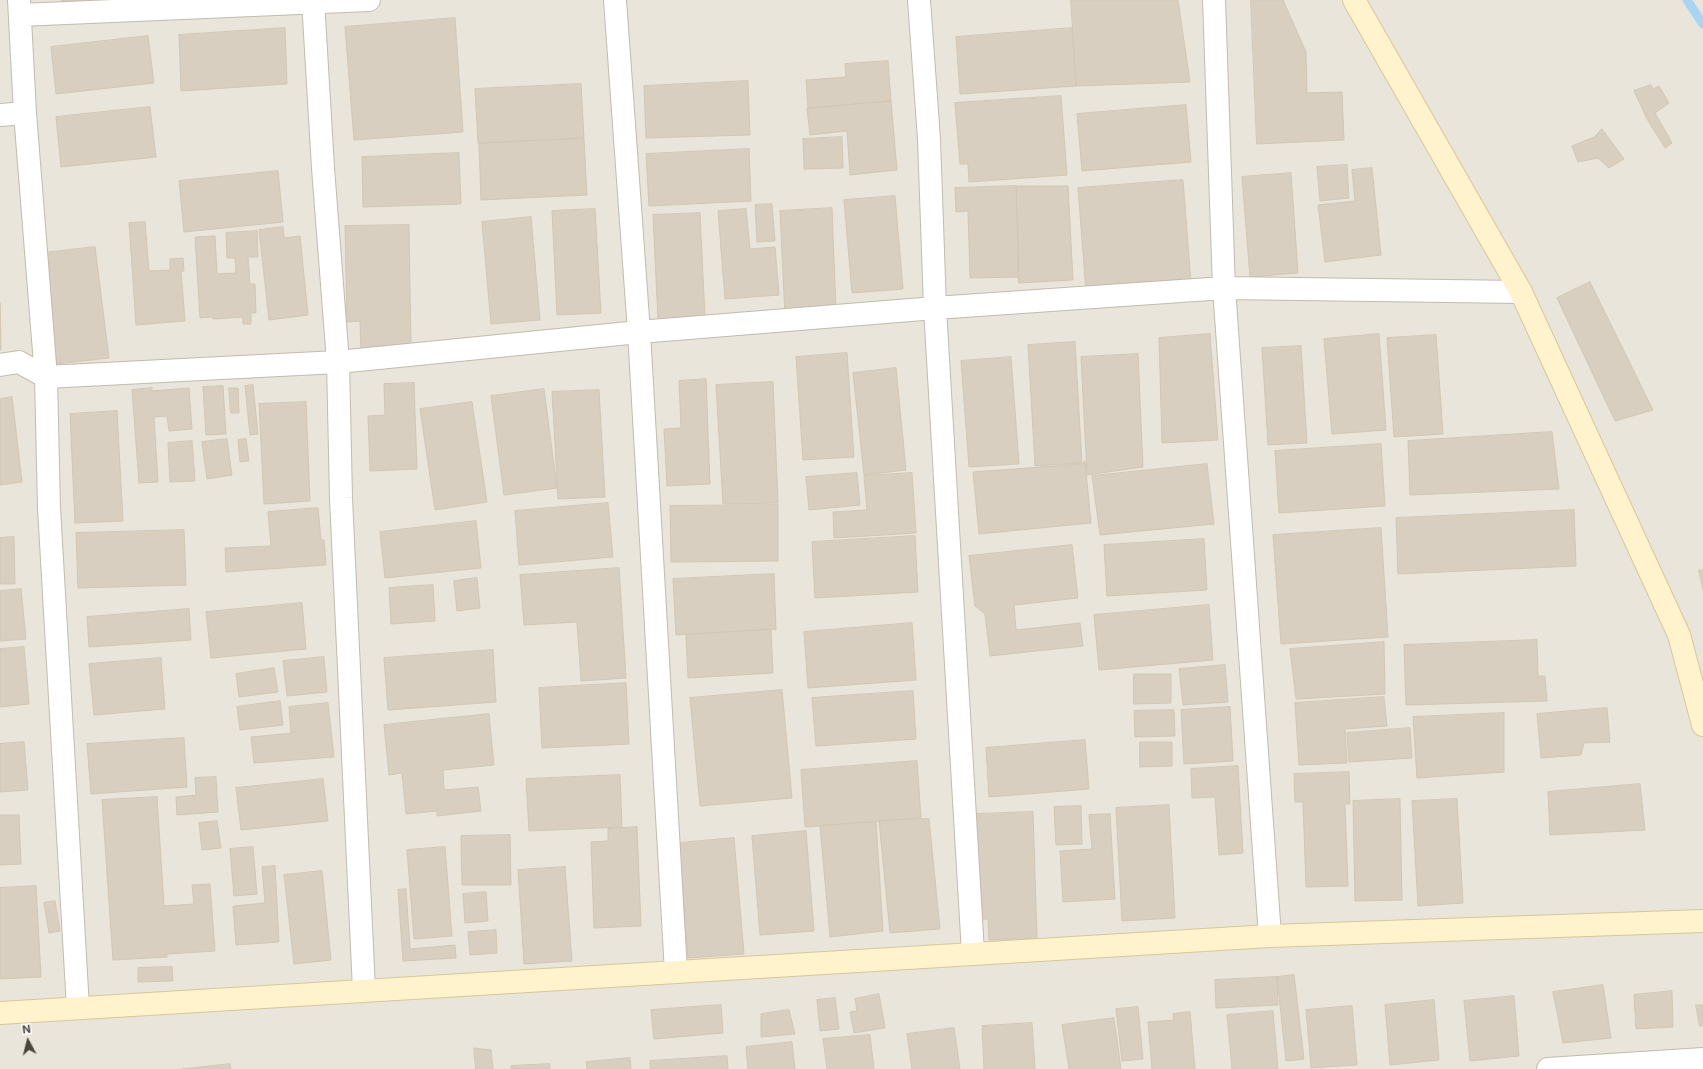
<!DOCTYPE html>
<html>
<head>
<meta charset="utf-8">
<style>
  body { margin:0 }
  #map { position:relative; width:1703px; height:1069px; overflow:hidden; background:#f6f3ec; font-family:Inter,sans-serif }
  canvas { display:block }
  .north { position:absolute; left:8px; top:1021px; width:40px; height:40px; -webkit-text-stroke:3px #fff; paint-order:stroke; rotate:353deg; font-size:11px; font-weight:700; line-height:16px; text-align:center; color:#4b4439 }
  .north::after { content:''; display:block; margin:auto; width:14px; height:18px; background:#4b4439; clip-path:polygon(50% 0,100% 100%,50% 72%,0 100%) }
</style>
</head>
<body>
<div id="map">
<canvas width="1703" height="1069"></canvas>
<div class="north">N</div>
</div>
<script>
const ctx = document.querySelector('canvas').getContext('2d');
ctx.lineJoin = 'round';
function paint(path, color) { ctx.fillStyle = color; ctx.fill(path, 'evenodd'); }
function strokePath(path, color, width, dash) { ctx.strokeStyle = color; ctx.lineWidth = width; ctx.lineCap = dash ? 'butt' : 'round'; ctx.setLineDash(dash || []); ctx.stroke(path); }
paint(new Path2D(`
  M0,0H1703V1069H0Z`), '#eae5da');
strokePath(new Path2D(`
  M1687,0L1703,24`), '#a9d4f2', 9);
const building = new Path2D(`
  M62,0H100L101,6L62,8Z
  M1071,0H1178L1190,82L1077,86Z
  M1251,0H1283L1306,52L1307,93L1342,92L1344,140L1257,144Z
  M455,18L463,132L354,140L345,27Z
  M285,28L287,84L181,91L179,35Z
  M1072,28L1076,86L960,94L956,37Z
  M148,36L154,83L56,94L51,47Z
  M888,61L891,101L808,108L806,80L846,77L845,64Z
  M748,81L750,135L646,138L644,86Z
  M581,84L584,138L478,143L475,89Z
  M1651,85L1653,89L1659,86L1669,103L1655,113L1672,143L1665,148L1647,119L1634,91Z
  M1061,96L1067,175L969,182L968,164H960L955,103Z
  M891,101L897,170L850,175L847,131L810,135L807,109Z
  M1186,105L1191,162L1082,171L1077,114Z
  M150,107L156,157L61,167L56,117Z
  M1602,129L1624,159L1609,168L1598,158L1578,162L1572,146L1594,137Z
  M842,137L843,168L804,169L803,139Z
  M584,139L587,195L481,200L479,144Z
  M749,149L751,201L649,206L646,154Z
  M459,153L461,204L363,207L362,157Z
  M1347,165L1349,198L1320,201L1317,167Z
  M1372,168L1381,255L1325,262L1318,205L1355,201L1352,170Z
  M278,171L283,222L184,232L179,181Z
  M1291,173L1298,273L1250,277L1242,177Z
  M1183,180L1191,284L1086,292L1078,188Z
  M1016,186L1019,277L970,278L968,211L956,212L955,188Z
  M1017,186H1068L1073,280L1019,283Z
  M895,196L903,289L852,293L844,200Z
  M772,204L775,241L757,242L755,205Z
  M832,208L836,311L785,316L780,211Z
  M595,209L601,313L557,315L552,211Z
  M746,209L750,249L775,247L779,295L725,299L718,211Z
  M700,213L705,317L658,320L653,215Z
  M531,217L540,320L491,324L482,222Z
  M145,222L149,271L170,270V259L183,258L184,271H181L185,321L136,325L129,223Z
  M409,225L411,351L361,352L360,321L347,322L345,226Z
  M283,227L284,238L300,236L308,315L269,320L259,230Z
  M257,231L258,257H248L250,284H255L256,313H251V324H243V317L213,319V317L200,318L195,237L215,236L217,274L236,273L235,258H227L226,233Z
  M95,247L109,358L56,364L43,253Z
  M1590,282L1653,410L1615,421L1557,298Z
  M0,303L1,350H0Z
  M1210,334L1218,440L1162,443L1159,338Z
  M1379,334L1386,430L1332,434L1324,339Z
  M1436,335L1443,434L1394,437L1387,338Z
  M1075,342L1082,463L1035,466L1028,345Z
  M1301,346L1307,443L1268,445L1262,348Z
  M847,353L854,457L803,460L796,357Z
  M1138,354L1143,467L1087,475L1081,357Z
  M1011,357L1019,464L969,467L961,361Z
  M896,368L906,470L864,475L853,373Z
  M706,379L710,484L667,486L664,429L681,428L679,381Z
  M773,382L778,503L723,504L716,385Z
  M414,383L417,469L370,471L368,416L385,415L384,384Z
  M253,385L258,434L250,435L245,386Z
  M223,386L226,434L206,435L203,387Z
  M152,388V391L189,388L192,429L169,431L167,416L154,417L158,482L139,483L132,390Z
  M229,388H238L239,413H231Z
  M544,389L557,488L504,495L491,396Z
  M599,390L605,497L558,499L552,392Z
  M12,397L22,482L0,485V399Z
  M306,402L310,501L264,504L259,404Z
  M472,402L487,502L435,510L420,409Z
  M117,411L123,521L75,523L70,414Z
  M1552,432L1559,489L1410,495L1408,441Z
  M227,439L232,475L207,479L202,442Z
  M246,439L249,461L240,462L238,440Z
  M192,441L195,481L170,482L168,443Z
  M1381,444L1385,506L1279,513L1275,451Z
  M1085,461L1091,523L979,534L973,472L1082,464Z
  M1207,464L1214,524L1100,535L1092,476Z
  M857,473L860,505L809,510L806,477Z
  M912,473L916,533L834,538L833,512L867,510L864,476Z
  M608,503L613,557L519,565L515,511Z
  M778,505V561L671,562L670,506Z
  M318,508L321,540H324L326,565L226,572L225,548L271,546L268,512Z
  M1574,510L1576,566L1398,574L1396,518Z
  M476,521L481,568L385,578L380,532Z
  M1381,528L1388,637L1281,644L1273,535Z
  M184,530L186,585L78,588L76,533Z
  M915,536L918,592L815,598L812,542Z
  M14,537L15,584H0V538Z
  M1204,539L1207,590L1107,596L1104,545Z
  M1072,545L1078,598L1014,605L1016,630L1080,623L1083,646L990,656L985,614L975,606L969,556Z
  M619,568L626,678L581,681L577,622L524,625L520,575Z
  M1699,570H1703V589Z
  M774,574L776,630L771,629L676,635L673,579Z
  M477,578L480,608L457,611L454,581Z
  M433,585L435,621L391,624L389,588Z
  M21,589L26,639L0,641V591Z
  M302,603L306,649L211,658L206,612Z
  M1209,605L1213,660L1099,670L1094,615Z
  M189,609L191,640L89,647L87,617Z
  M912,623L916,680L808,688L804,632Z
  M771,630L773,673L688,678L686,635Z
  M1537,640L1538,676H1545L1547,701L1406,705L1404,645Z
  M1384,642L1385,694L1296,699L1290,649Z
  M24,647L29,704L0,707V649Z
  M493,650L496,702L388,710L384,658Z
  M324,657L327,692L287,696L283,661Z
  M161,658L165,709L94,715L89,664Z
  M1225,665L1228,702L1183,705L1179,669Z
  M274,668L278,692L239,697L236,674Z
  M1134,674H1171V703L1134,704Z
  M626,683L629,744L542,748L539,688Z
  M782,690L792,798L700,806L690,698Z
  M913,691L916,739L816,746L812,698Z
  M1384,697L1387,726L1345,729L1347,763L1299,765L1295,703Z
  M280,701L283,725L240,730L237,707Z
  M328,703L334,757L254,763L251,737L291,733L289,707Z
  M1230,707L1233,761L1184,764L1181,710Z
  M1607,708L1610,742L1584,743L1581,755L1541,758L1537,714Z
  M1174,710L1175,736L1135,737L1134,711Z
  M1504,713V772L1417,778L1413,717Z
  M489,714L494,765L443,770L444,790L478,787L481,811L437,816V811L406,814L402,773L389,775L384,725Z
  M1410,728L1412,758L1349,762L1347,733Z
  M184,738L187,787L91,794L87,744Z
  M1085,740L1089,789L989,797L986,748Z
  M24,742L28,790L0,792V744Z
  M1140,742H1172V766L1140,767Z
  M917,761L921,818L805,827L801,770Z
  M1238,766L1243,853L1219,855L1215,797L1192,798L1191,769Z
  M1349,772L1350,804H1345L1348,886L1306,887L1303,802H1295L1294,774Z
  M620,775L622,827L529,831L526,779Z
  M216,777L218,812L177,815L176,797L196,795L195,778Z
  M323,779L328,821L241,830L236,788Z
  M1640,784L1645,830L1550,835L1548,792Z
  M157,797L164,906L194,904L192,885L210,884L215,951L167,954V957L113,960L102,800Z
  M1400,799L1402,900L1355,901L1353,801Z
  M1457,799L1463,903L1418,906L1412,801Z
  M1169,805L1175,918L1122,921L1116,808Z
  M1081,806L1082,844L1056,845L1054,807Z
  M1033,812L1037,938L989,940L988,919H980L976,814Z
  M1110,814L1115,899L1063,902L1060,851L1092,849L1089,815Z
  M0,815H19L21,864L0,865Z
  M929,819L940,929L890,933L879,821Z
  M217,821L221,848L202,850L199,823Z
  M876,822L883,931L830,937L820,826Z
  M637,827L641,926L594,928L591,842L608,841V829Z
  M806,831L814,931L760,935L752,836Z
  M510,835L511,885H462L461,836Z
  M734,838L744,954L688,958L679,843Z
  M253,847L257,894L234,896L230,849Z
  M445,847L452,936L414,939L407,850Z
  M275,866L279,942L236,945L233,906L265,903L262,867Z
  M565,867L572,961L524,964L518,870Z
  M322,871L331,960L294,964L284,875Z
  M36,886L41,977L0,979V888Z
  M406,889L410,949L455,945L456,958L403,961L398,890Z
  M486,892L488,921L465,923L463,894Z
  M55,901L60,931L49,933L44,903Z
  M496,930L497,953L470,955L468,932Z
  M172,967L173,981L138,982V968Z
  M1294,975L1304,1059L1286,1061L1277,977Z
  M1277,977L1278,1005L1216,1008L1215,980Z
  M1603,985L1611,1038L1563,1043L1553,992Z
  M1672,991L1673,1027L1636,1029L1634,995Z
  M879,994L885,1028L854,1033L850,1012L857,1011L855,999Z
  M1514,996L1519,1056L1470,1061L1464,1001Z
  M835,998L839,1029L820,1031L817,1000Z
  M1434,1000L1439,1060L1390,1065L1385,1005Z
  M721,1005L723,1033L654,1039L651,1010Z
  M1696,1005H1703V1026H1700Z
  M1352,1006L1357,1065L1311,1068L1306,1010Z
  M1138,1007L1143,1059L1122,1061L1116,1009Z
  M789,1010L795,1034L761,1037V1014Z
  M1273,1011L1278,1069H1232L1227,1015Z
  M1190,1012L1195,1069H1152L1148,1022L1174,1020L1173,1014Z
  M1114,1018L1121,1069H1069L1062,1025Z
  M1032,1023L1035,1069H984L982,1026Z
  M954,1028L960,1069H912L907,1034Z
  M870,1035L874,1069H827L823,1039Z
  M792,1042L795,1069H748L746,1047Z
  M474,1048L491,1050L493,1069H476Z
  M727,1056L728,1069H650V1061Z
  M630,1058L631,1069H587L586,1062Z
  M230,1064L231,1069H182Z
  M550,1064V1069H511V1066Z`);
paint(building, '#d8cfc1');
strokePath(building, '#d3c7b4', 1);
const street = new Path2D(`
  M19,0L25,113L46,377L49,508L78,1008
  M313,0L323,168L338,362L341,498L364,990
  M615,0L639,332L676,972
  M919,0L929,139L935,308L973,953
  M1214,0L1224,288L1270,936
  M20,15L369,0
  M0,115L25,113
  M0,365L19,362L46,377L338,362L639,332L935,308L1224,288L1521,292
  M1548,1069L1703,1059`);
const secondary = new Path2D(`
  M1354,0L1521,292L1679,635L1703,725
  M0,1013L1270,936L1703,921`);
strokePath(street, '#c2bbae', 24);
strokePath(secondary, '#d6c79b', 24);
strokePath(street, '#fff', 22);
strokePath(secondary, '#fff3cd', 22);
</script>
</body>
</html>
